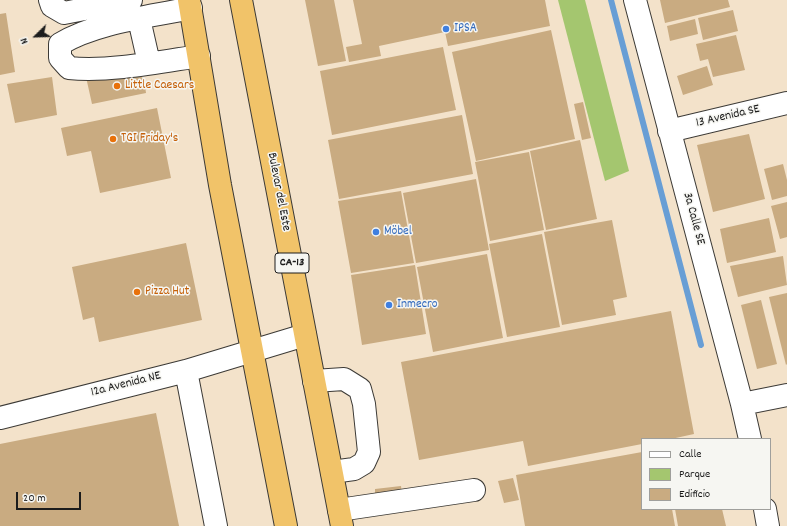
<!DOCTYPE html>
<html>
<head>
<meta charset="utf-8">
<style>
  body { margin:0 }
  #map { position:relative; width:787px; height:526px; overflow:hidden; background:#f3e2ca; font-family:Dekko,sans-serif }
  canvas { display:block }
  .legend { position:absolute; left:641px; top:438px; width:130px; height:72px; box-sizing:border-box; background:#f6f6f2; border:1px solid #9f9f9c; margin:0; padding:5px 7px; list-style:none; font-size:12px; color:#1c1c1c }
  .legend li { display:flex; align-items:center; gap:8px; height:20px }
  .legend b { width:20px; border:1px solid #9f9f9c }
  .north { position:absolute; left:16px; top:16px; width:40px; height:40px; -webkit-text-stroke:3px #f6f6f2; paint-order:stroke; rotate:247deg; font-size:11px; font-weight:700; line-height:16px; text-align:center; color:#1c1c1c }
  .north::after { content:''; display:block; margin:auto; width:14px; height:18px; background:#1c1c1c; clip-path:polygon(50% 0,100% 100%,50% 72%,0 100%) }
  .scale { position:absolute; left:16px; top:492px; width:65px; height:18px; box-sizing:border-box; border:2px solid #1c1c1c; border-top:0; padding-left:5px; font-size:12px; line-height:14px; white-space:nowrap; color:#1c1c1c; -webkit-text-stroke:3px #f6f6f2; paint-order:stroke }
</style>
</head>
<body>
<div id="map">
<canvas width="787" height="526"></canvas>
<ul class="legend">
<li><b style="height:5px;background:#fff"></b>Calle</li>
<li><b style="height:11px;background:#a4c66f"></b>Parque</li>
<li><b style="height:11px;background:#c9ab81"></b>Edificio</li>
</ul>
<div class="north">N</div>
<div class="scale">20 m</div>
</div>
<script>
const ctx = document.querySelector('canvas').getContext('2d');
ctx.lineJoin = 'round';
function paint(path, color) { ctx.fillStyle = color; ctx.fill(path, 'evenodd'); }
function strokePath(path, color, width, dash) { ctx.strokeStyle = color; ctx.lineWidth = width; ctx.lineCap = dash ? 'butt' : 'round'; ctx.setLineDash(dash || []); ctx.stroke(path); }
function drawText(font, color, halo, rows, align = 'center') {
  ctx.font = font + ' Dekko,sans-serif'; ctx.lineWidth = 3; ctx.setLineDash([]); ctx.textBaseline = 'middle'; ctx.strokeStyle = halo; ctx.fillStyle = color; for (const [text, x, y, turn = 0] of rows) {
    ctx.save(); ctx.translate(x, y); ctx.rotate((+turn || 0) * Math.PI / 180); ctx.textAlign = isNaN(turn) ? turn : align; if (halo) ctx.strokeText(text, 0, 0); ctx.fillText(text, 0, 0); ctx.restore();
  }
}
paint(new Path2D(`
  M558,0H585L629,171L605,181Z`), '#a4c66f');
strokePath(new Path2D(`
  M611,0L701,345`), '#689ed5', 6);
paint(new Path2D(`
  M305,0H334L346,61L318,66Z
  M353,0H545L550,26L448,46L445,32L379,46L381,56L349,62L346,47L362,44Z
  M660,0H728L730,7L665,23Z
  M733,10L738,31L703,40L698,18Z
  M6,13L15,72L0,75V14Z
  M695,19L698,34L670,41L667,26Z
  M551,30L575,139L476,161L452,52Z
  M736,35L745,70L713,77L708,59L700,61L696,44Z
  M443,47L456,110L332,135L320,71Z
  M707,66L713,85L683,95L677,76Z
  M129,68L144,79L146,93L92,104L86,77Z
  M52,77L57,115L15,123L7,84Z
  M583,102L591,138L582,140L574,104Z
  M157,108L171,178L100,193L91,151L67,156L61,128Z
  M462,115L473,174L339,199L328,140Z
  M749,134L765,199L713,212L697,145Z
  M580,140L597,219L546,230L530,151Z
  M529,152L544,230L490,241L475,162Z
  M783,164L787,180V196L772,200L764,169Z
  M476,179L489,250L416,263L403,193Z
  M401,191L414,263L351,273L338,201Z
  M787,202V237L780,239L771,206Z
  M769,218L776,252L727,263L720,229Z
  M612,220L627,297L613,300L616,315L562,325L544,232Z
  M542,234L560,327L507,337L489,244Z
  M186,243L202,320L99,342L94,317L83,320L72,267Z
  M487,254L503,338L433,352L417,267Z
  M783,256L787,285L738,297L730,266Z
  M415,265L426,334L362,345L351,275Z
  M787,293V364L786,365L769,297Z
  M761,300L777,364L757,369L741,305Z
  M671,311L694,434L671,439H642V444L528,466L523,441L419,460L401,362Z
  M156,413L179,526H0V444Z
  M642,452V509H672L675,526H525L516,475Z
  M513,478L519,500L504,503L498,481Z
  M401,486L402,494L375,497V489Z
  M675,509H722L726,526H678Z`), '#c9ab81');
const minor = new Path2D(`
  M50,0L52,6L64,13L131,0
  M635,0L742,404L750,439
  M191,8C149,17 97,22 60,44V58L69,68C109,72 159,62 199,56
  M139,19L149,63
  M669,131L787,103
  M186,371L216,526
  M314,381L344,379L360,389L364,404L369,452L364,463L354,469L332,472
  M742,404L787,395
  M0,418L186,371L305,335
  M765,509L768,526
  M339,510L474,490`);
const highway = new Path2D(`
  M189,0L220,185L286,526
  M241,0L342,526`);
strokePath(minor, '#3c3a36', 24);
strokePath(highway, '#3c3a36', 24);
strokePath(minor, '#fff', 22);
strokePath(highway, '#f1c369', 22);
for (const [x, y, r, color] of [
  [446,29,4,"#3f7fe0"],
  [117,86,4,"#e8710a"],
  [113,139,4,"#e8710a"],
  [376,232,4,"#3f7fe0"],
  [137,292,4,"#e8710a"],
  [389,305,4,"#3f7fe0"]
]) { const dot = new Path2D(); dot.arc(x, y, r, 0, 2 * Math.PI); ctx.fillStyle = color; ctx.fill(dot); strokePath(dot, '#f6f6f2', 1.5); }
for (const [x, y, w] of [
  [292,263,34]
]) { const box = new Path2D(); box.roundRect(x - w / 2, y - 10, w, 20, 3); ctx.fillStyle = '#f6f6f2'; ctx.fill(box); strokePath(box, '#1c1c1c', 1); }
drawText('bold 12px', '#1c1c1c', null, [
  ["CA-13",292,263]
]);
drawText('13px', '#366cbe', '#f6f6f2', [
  ["IPSA",454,29],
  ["Möbel",384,232],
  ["Inmecro",397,305]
], 'left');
drawText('13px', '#c56008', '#f6f6f2', [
  ["Little Caesars",125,86],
  ["TGI Friday's",121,139],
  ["Pizza Hut",145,292]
], 'left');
drawText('13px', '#1c1c1c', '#f6f6f2', [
  ["13 Avenida SE",728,117,-13],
  ["Bulevar del Este",278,192,79],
  ["3a Calle SE",693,219,75],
  ["12a Avenida NE",126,385,-14]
]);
</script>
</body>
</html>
